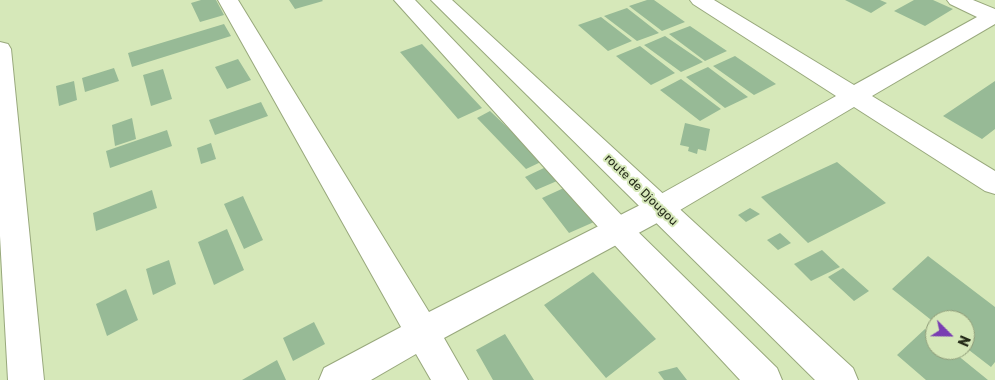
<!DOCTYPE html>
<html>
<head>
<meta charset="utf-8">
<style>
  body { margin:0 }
  #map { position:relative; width:995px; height:380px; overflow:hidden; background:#d6e8b9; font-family:Rubik,sans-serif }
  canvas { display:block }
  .north { position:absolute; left:925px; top:310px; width:50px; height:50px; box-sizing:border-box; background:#d6e8b9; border:1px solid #909d79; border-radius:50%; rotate:113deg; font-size:14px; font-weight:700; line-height:20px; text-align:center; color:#262c1a }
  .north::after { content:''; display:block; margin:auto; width:18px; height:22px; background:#793db2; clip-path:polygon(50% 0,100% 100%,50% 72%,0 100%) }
</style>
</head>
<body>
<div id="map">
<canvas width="995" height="380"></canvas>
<div class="north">N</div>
</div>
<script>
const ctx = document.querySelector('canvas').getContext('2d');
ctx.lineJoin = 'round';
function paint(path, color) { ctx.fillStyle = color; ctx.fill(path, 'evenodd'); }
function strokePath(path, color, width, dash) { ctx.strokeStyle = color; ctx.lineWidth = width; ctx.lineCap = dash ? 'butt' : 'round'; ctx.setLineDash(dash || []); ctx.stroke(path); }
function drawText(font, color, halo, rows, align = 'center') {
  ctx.font = font + ' Rubik,sans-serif'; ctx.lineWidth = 4; ctx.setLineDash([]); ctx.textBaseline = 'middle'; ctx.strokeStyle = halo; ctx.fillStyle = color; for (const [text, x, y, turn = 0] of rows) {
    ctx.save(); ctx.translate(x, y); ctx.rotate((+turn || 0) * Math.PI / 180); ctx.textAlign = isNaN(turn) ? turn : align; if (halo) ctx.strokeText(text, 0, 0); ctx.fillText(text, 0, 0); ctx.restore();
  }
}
paint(new Path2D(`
  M201,0H216L224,15L200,22L191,3Z
  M289,0H322L323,1L295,9Z
  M647,0H654L685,22L662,31L629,6Z
  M845,0H880L887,3L871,13Z
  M914,0H933L953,9L925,26L894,11Z
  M627,8L659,33L637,41L604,16Z
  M601,17L632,41L608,51L578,25Z
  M224,24L231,36L132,67L128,53Z
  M690,26L727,51L705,61L669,34Z
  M665,36L703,62L681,72L644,45Z
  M422,44L482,108L458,119L400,52Z
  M640,46L675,73L651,85L616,56Z
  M735,56L776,84L754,95L713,66Z
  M238,59L251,80L227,89L215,67Z
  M708,67L748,97L725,108L686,77Z
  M114,68L119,81L85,92L82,78Z
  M163,69L172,99L151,106L143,75Z
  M681,79L721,109L700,121L660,90Z
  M74,81L77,100L59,106L56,86Z
  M995,81V129L982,139L943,116Z
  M261,102L268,116L215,135L209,120Z
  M490,111L543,161L526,169L477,118Z
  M132,118L136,139L115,146L112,125Z
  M685,123L710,129L706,151L698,149L697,154L688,151L689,147L680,145Z
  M167,130L172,146L110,168L106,151Z
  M211,143L216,159L201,164L197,148Z
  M837,162L886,203L808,243L761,197Z
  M546,167L557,181L536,190L525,177Z
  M566,187L594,222L569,233L542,198Z
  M152,190L157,208L96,231L93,213Z
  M243,196L263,240L244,249L224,204Z
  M750,208L760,214L746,222L738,215Z
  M227,229L244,270L214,285L198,242Z
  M780,233L791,243L778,250L767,240Z
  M822,250L840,267L811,281L794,264Z
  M928,256L995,307V362L991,367L965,347V320H935V323L892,289Z
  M169,260L176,284L153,295L146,269Z
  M843,268L869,291L854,301L828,277Z
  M593,272L656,339L606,378L544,305Z
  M126,289L138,320L107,336L96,304Z
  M314,322L325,344L293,361L283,338Z
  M925,329L935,337V350H951L988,380H926L897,355Z
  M505,334L534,380H493L476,350Z
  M277,360L286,380H242Z
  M677,367L687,380H664L658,372Z`), '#97ba96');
const minor = new Path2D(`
  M218,0H238L429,312L650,200L836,96L693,4L690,0H714L854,85L977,17L950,4L947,0H973L995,9V24L872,96L995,171V194L985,191L854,107L670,216L444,338L468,380H431L416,354L371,380H319L324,368L401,327Z
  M0,42L8,44L11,49L44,380H8L0,236Z`);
const highway = new Path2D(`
  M394,0H415L628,222L777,368L782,380H740L608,238Z
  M431,0H452L853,368L858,380H815Z`);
strokePath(minor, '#98a87c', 2);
strokePath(highway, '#98a87c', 2);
paint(minor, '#fff');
paint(highway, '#fff');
drawText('12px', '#262c1a', '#d6e8b9', [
  ["route de Djougou",641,190,44]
]);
</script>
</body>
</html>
